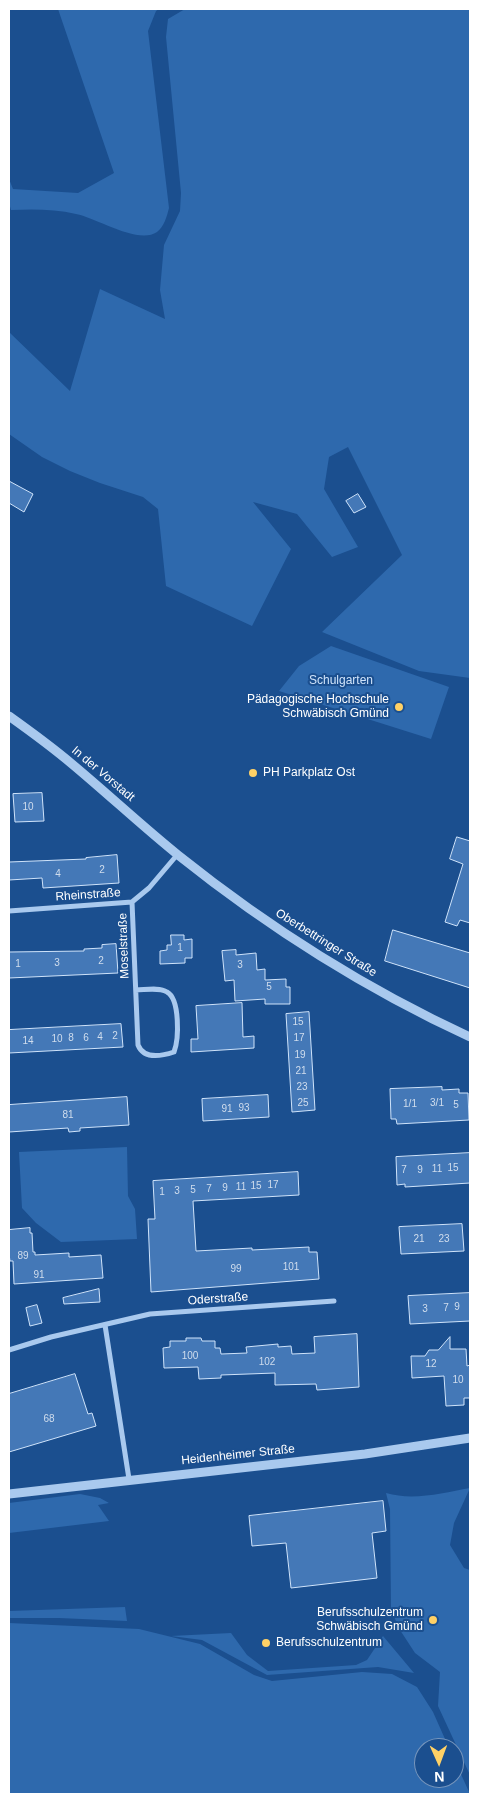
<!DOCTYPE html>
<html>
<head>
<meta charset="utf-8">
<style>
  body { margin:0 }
  #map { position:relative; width:479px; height:1803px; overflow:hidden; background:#1b4f8f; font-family:Helvetica,sans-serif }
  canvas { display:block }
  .frame { position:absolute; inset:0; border:10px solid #fff; pointer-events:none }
  .north { position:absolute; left:414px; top:1738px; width:50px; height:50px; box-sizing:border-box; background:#1b4f8f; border:1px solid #7695bc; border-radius:50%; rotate:178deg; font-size:14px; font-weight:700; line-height:20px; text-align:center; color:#fff }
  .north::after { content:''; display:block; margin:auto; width:18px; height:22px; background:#ffd166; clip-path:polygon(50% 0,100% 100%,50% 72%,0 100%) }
</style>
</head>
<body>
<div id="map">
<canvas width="479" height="1803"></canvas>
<div class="frame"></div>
<div class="north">N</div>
</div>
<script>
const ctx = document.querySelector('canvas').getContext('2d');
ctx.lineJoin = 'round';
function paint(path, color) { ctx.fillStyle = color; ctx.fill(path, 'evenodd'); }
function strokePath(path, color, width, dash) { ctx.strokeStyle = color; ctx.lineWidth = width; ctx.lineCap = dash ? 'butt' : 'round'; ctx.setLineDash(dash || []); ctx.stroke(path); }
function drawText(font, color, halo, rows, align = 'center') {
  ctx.font = font + ' Helvetica,sans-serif'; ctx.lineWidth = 4; ctx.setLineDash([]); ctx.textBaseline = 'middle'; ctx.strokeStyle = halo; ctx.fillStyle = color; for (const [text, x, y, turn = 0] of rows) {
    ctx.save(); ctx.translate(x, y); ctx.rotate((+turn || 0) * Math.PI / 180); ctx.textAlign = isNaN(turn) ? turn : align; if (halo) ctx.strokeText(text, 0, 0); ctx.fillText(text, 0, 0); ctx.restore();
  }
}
paint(new Path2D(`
  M58,9H159L156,11L148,31L169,208C167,216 164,227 157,232C138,245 97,218 76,214C55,209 33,209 11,210L9,203V179L13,189L78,193L114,173Z
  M185,9H470V678L419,671L322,632L402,555L348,447L329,457L324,489L358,547L332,557L297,514L253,502L291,549L252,626L166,586L158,509L143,497L100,483L70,471L42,457L9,434V332L70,391L100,289L165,319L160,290L164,245L180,211L181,193L166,37L168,19Z
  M331,646L449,687L431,739L279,691L299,666Z
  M127,1147L128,1196L135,1209L137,1239L61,1242L36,1223L22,1208L19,1152Z
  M470,1488L454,1523L450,1545L464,1568L470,1570V1775L438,1706L440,1672L415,1653L400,1630L391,1610L390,1509L386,1493C413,1501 443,1493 470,1488Z
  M80,1494L100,1498L109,1503L98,1505L109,1521L9,1533V1503Z
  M125,1607L127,1621L59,1618H9V1611Z
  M9,1623L139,1629L200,1644L254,1675L272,1681L362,1672L392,1674L417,1687L433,1712L449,1748H424V1778H454V1759L470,1794H9Z
  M231,1633L247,1655L268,1671L356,1665L367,1660L383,1636L414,1673L378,1667L267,1675L202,1640L171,1636Z`), '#2e69ad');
const building = new Path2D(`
  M9,481L33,494L24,512L9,503Z
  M358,494L366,507L354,513L346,501Z
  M42,793L44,821L15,822L13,794Z
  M457,837L470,841V923L460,920L457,926L445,922L463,864L450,859Z
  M117,855L119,883L43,888L42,878L9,880V862L86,859V858Z
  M393,930L470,953V988L385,961Z
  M171,935H184V940L192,939V958H185V963L160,964V951L167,950V945H171Z
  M116,944L118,973L9,978V952L84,951V949L102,948V945Z
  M236,950V955L256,953L257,970L265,969V980L286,979V987H290V1004H265V999L235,1001L234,980L225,981L222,951Z
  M242,1003L243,1037L254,1036V1048L191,1052V1039H198L196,1006Z
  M309,1012L315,1110L292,1112L286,1014Z
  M121,1024L123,1047L9,1053V1030Z
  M442,1087V1090L459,1089V1093H468L469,1120L397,1124L396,1119H391L390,1089Z
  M268,1095L269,1117L203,1121L202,1099Z
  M127,1097L129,1125L80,1128V1131L69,1132L68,1128L9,1132V1105Z
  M470,1153V1183L405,1187V1184L397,1185L396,1157Z
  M298,1172L299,1195L193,1201L196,1251L252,1248V1250L309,1247V1252H317L319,1279L151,1292L148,1219H155L153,1181Z
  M462,1224L464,1251L401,1254L399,1227Z
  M30,1228V1233H32L33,1252H35V1255L69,1253V1257L101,1255L103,1278L14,1284L13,1261H10L9,1254V1230Z
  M99,1289L100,1302L64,1304L63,1298Z
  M470,1293V1321L410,1324L408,1296Z
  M37,1305L42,1323L30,1326L26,1308Z
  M357,1334L359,1387L317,1390L316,1384L275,1385V1373L221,1375V1378L199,1379L198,1367L164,1368L163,1348L170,1347V1341H186V1338H201L202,1341H215V1348H220L221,1354L247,1353L246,1347L278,1344V1347L291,1346L292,1354L315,1353L314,1337Z
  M450,1337V1349H466L467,1366L470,1365V1398H464V1405L446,1406L444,1376L412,1378L411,1356H425L429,1350H438Z
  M75,1374L88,1414L92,1413L96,1426L9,1452V1394Z
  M383,1501L386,1531L372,1533L377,1578L291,1588L286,1543L252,1546L249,1516Z`);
paint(building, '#4478b7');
strokePath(building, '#cfe3fa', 1);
strokePath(new Path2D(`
  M132,902L138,1045C144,1060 162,1056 174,1052C179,1039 180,999 167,992C159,987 145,990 136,990
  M9,911L132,902L149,888L177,855
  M105,1325L129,1479
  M9,1350L51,1337L150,1314L334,1301`), '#a9c9ee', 5);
strokePath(new Path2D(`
  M9,716C30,731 52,747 72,764C108,794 142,826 178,855C268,927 366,989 470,1037
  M9,1494L365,1454L470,1438`), '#a9c9ee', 9);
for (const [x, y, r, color] of [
  [399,707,5,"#ffd166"],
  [253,773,5,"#ffd166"],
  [433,1620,5,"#ffd166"],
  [266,1643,5,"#ffd166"]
]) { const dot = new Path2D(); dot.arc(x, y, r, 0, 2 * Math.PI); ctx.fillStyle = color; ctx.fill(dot); strokePath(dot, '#1b4f8f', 2); }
drawText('10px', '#d0dded', null, [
  ["10",28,807],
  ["2",102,870],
  ["4",58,874],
  ["1",180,948],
  ["2",101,961],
  ["3",57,963],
  ["1",18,964],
  ["3",240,965],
  ["5",269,987],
  ["15",298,1022],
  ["2",115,1036],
  ["4",100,1037],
  ["8",71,1038],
  ["6",86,1038],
  ["17",299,1038],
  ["10",57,1039],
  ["14",28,1041],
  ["19",300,1055],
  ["21",301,1071],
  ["23",302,1087],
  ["25",303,1103],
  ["3/1",437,1103],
  ["1/1",410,1104],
  ["5",456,1105],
  ["93",244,1108],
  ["91",227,1109],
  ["81",68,1115],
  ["15",453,1168],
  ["11",437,1169],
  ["7",404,1170],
  ["9",420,1170],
  ["17",273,1185],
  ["15",256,1186],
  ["11",241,1187],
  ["9",225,1188],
  ["7",209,1189],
  ["5",193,1190],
  ["3",177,1191],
  ["1",162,1192],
  ["21",419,1239],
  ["23",444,1239],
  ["89",23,1256],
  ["101",291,1267],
  ["99",236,1269],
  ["91",39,1275],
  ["9",457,1307],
  ["7",446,1308],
  ["3",425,1309],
  ["100",190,1356],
  ["102",267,1362],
  ["12",431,1364],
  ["10",458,1380],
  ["68",49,1419]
]);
drawText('12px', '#cfe3fa', '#1b4f8f', [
  ["Schulgarten",341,681]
]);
drawText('12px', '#fff', '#1b4f8f', [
  ["Pädagogische Hochschule",389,700],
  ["Schwäbisch Gmünd",389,714],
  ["PH Parkplatz Ost",263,773,"left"],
  ["Berufsschulzentrum",423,1613],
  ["Schwäbisch Gmünd",423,1627],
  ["Berufsschulzentrum",276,1643,"left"]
], 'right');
drawText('12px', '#fff', '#1b4f8f', [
  ["In der Vorstadt",103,774,40],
  ["Rheinstraße",88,895,-4],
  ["Oberbettringer Straße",326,943,32],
  ["Moselstraße",124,946,-92],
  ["Oderstraße",218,1299,-4],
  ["Heidenheimer Straße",238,1455,-6]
]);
</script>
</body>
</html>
